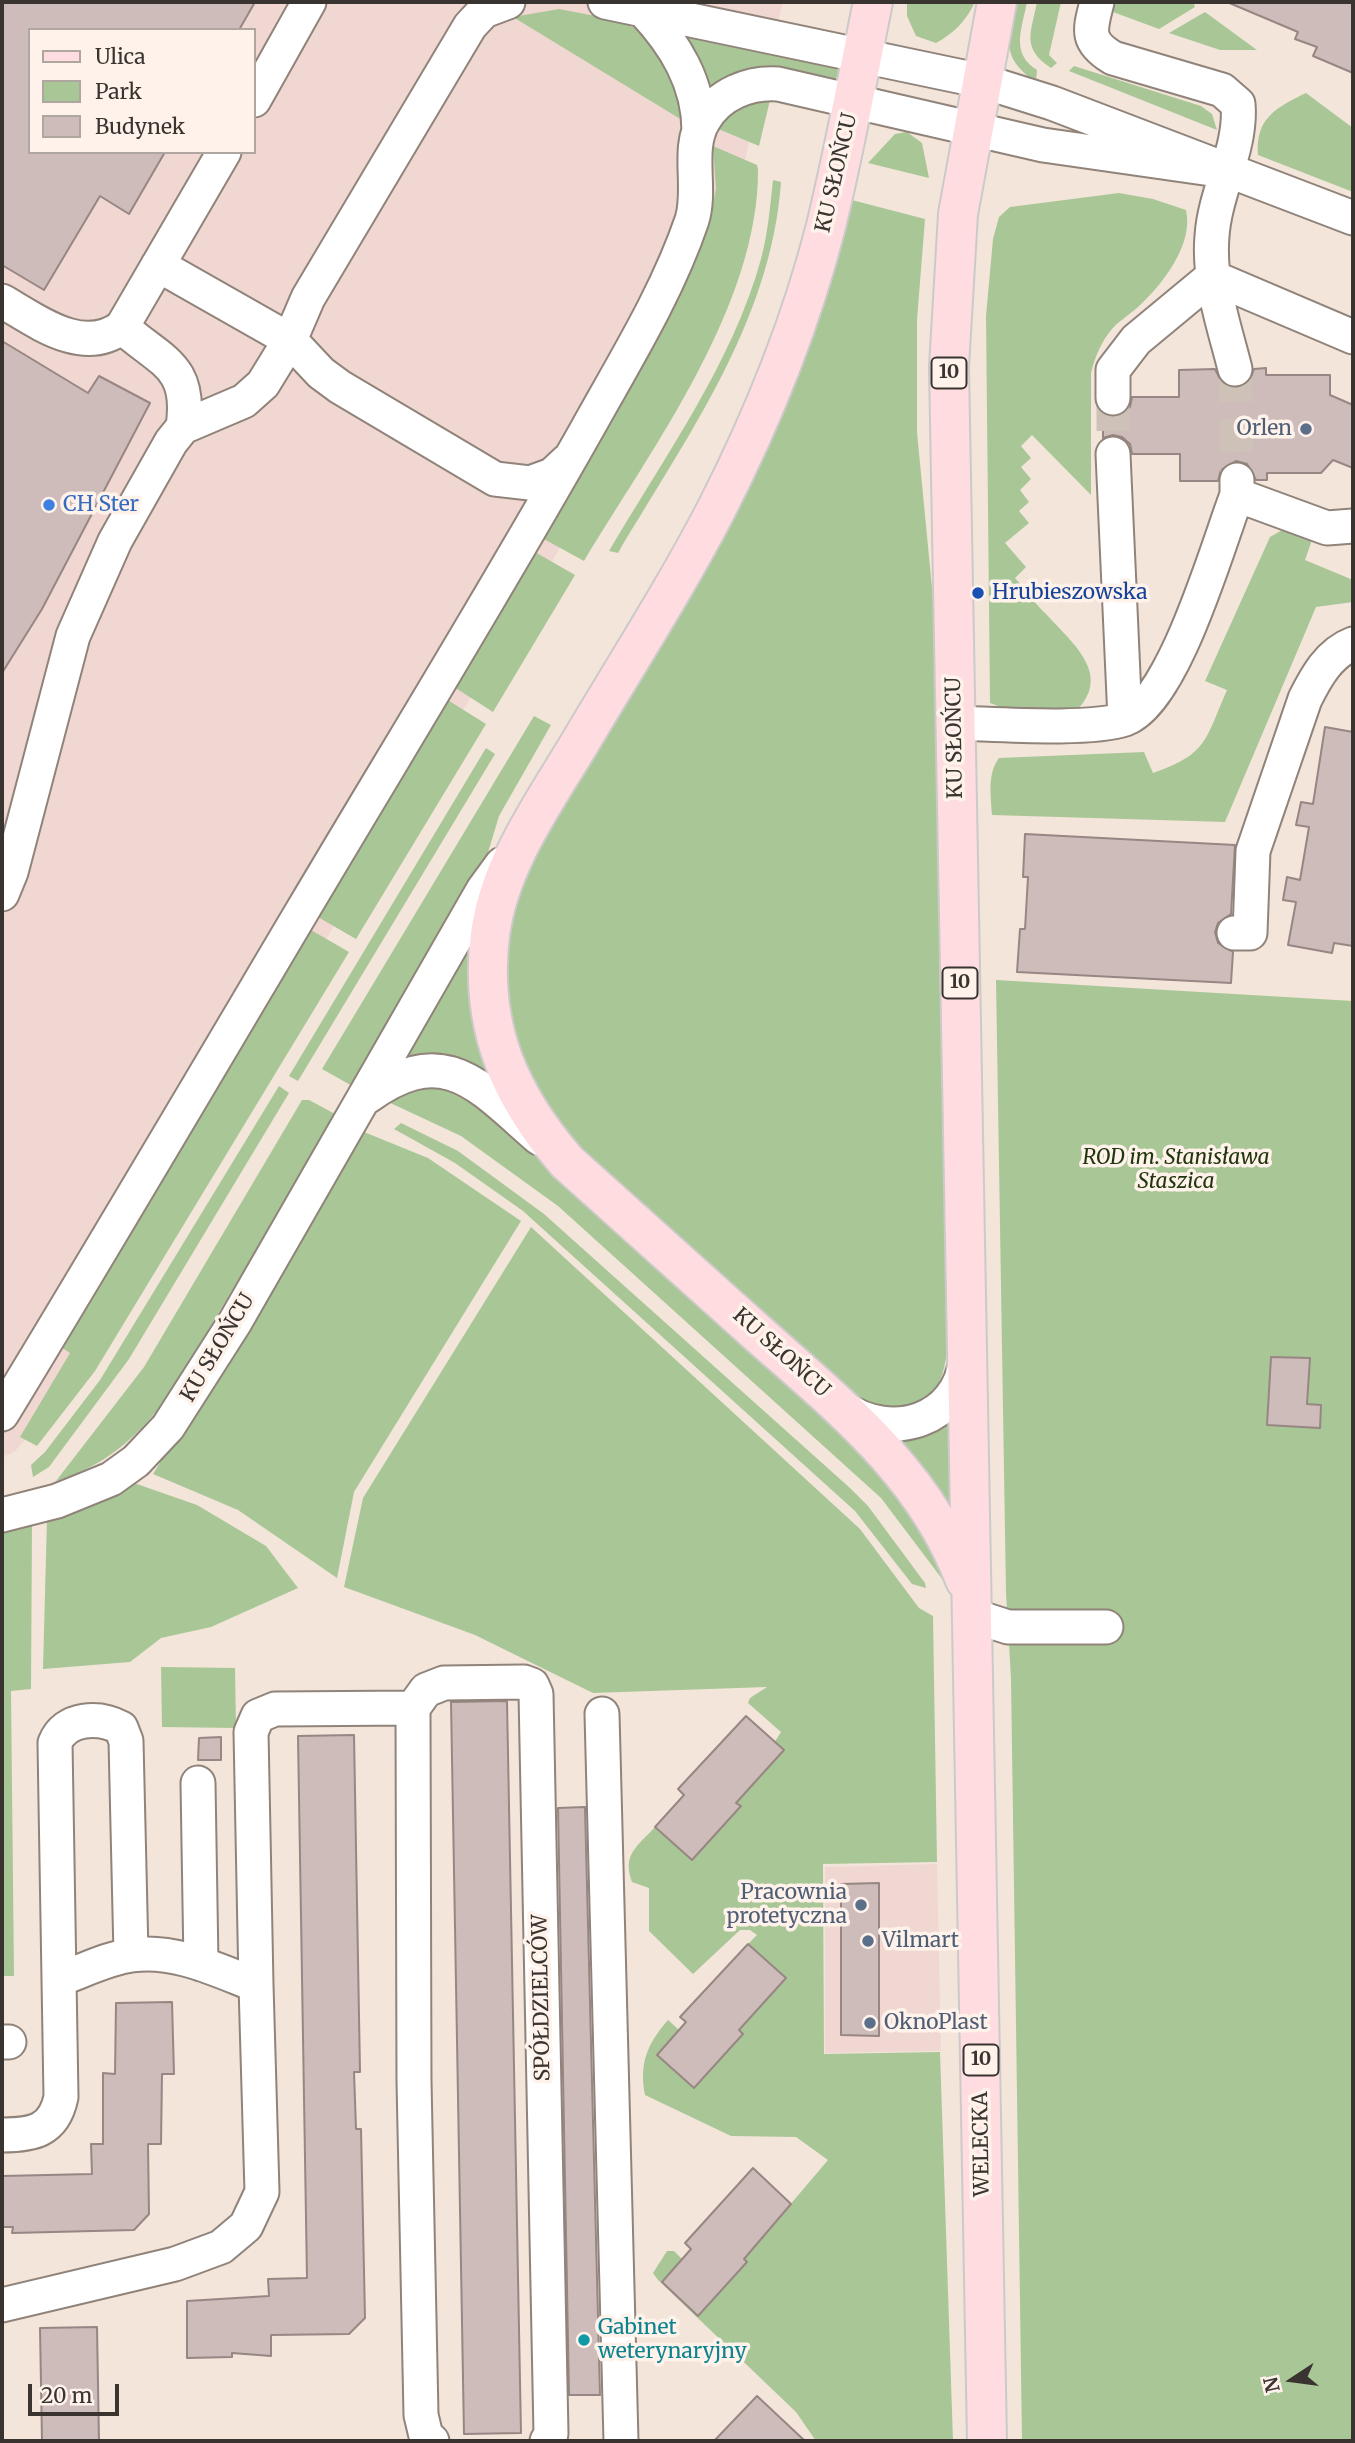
<!DOCTYPE html>
<html>
<head>
<meta charset="utf-8">
<style>
  body { margin:0 }
  #map { position:relative; width:1355px; height:2443px; overflow:hidden; background:#f3e5da; font-family:Merriweather,serif }
  canvas { display:block }
  .frame { position:absolute; inset:0; border:4px solid #393430; pointer-events:none }
  .legend { position:absolute; left:28px; top:28px; width:228px; height:126px; box-sizing:border-box; background:#fef2ea; border:2px solid #afa6a0; margin:0; padding:9px 12px; list-style:none; font-size:21px; color:#393430 }
  .legend li { display:flex; align-items:center; gap:14px; height:35px }
  .legend b { width:35px; border:2px solid #afa6a0 }
  .north { position:absolute; left:1257px; top:2345px; width:70px; height:70px; -webkit-text-stroke:5px #fef2ea; paint-order:stroke; rotate:257deg; font-size:19px; font-weight:700; line-height:28px; text-align:center; color:#393430 }
  .north::after { content:''; display:block; margin:auto; width:24px; height:32px; background:#393430; clip-path:polygon(50% 0,100% 100%,50% 72%,0 100%) }
  .scale { position:absolute; left:28px; top:2384px; width:91px; height:32px; box-sizing:border-box; border:4px solid #393430; border-top:0; padding-left:9px; font-size:21px; line-height:24px; white-space:nowrap; color:#393430; -webkit-text-stroke:5px #fef2ea; paint-order:stroke }
</style>
</head>
<body>
<div id="map">
<canvas width="1355" height="2443"></canvas>
<div class="frame"></div>
<ul class="legend">
<li><b style="height:9px;background:#fedce0"></b>Ulica</li>
<li><b style="height:19px;background:#a9c796"></b>Park</li>
<li><b style="height:19px;background:#cebcba"></b>Budynek</li>
</ul>
<div class="north">N</div>
<div class="scale">20 m</div>
</div>
<script>
const ctx = document.querySelector('canvas').getContext('2d');
ctx.lineJoin = 'round';
function paint(path, color) { ctx.fillStyle = color; ctx.fill(path, 'evenodd'); }
function strokePath(path, color, width, dash) { ctx.strokeStyle = color; ctx.lineWidth = width; ctx.lineCap = dash ? 'butt' : 'round'; ctx.setLineDash(dash || []); ctx.stroke(path); }
function drawText(font, color, halo, rows, align = 'center') {
  ctx.font = font + ' Merriweather,serif'; ctx.lineWidth = 7; ctx.setLineDash([]); ctx.textBaseline = 'middle'; ctx.strokeStyle = halo; ctx.fillStyle = color; for (const [text, x, y, turn = 0] of rows) {
    ctx.save(); ctx.translate(x, y); ctx.rotate((+turn || 0) * Math.PI / 180); ctx.textAlign = isNaN(turn) ? turn : align; if (halo) ctx.strokeText(text, 0, 0); ctx.fillText(text, 0, 0); ctx.restore();
  }
}
paint(new Path2D(`
  M2,2H783L733,209L600,481L29,1436L14,1452L2,1457ZM30,30H254V152H30Z
  M937,1864L941,2051L825,2053V1867Z`), '#f1d7d1');
paint(new Path2D(`
  M907,2H975C966,21 954,33 936,43L916,36L907,16Z
  M1016,2H1027C1022,29 1010,53 1037,70L1036,82C1000,57 1008,40 1016,2Z
  M1037,2H1061L1049,55L1057,63L1051,68C1021,48 1031,33 1037,2Z
  M1115,2H1193L1195,7L1159,29L1113,12Z
  M559,9L606,18L636,28L659,45L679,78L682,120L513,17Z
  M1205,12L1257,50H1220L1169,33Z
  M680,34L835,66L840,75L833,80C782,70 749,58 704,93Z
  M1074,66L1201,106L1212,114L1217,130L1069,71Z
  M1306,93L1353,128V192L1258,155C1255,118 1277,107 1306,93Z
  M757,100H770L759,146L716,128L744,104Z
  M907,132L922,143L929,178L868,163L895,134Z
  M713,146L757,165L758,169C759,305 652,448 584,561L542,538L678,285L712,209L716,189Z
  M773,180L781,182C771,322 687,436 618,553L609,551C663,459 733,362 761,259C768,233 770,207 773,180Z
  M1119,193L1153,199L1186,210C1194,245 1162,285 1137,308C1129,315 1119,321 1112,329C1101,342 1095,357 1091,373V495L1032,435L1021,446L1031,458L1021,467L1031,479L1020,490L1029,502L1019,511L1029,523L1005,543L1026,567L1015,578C1026,590 1035,604 1047,615C1073,644 1115,676 1073,714L1008,710L990,703L986,316L993,239L999,217L1010,207Z
  M848,199L925,219L917,320V432L937,640L948,1343C942,1405 920,1414 862,1404L578,1151C531,1091 501,1027 506,949C507,927 516,903 521,881Z
  M1284,529L1310,538L1311,543L1305,560L1353,580V602L1316,607L1225,822L992,815C991,796 987,774 999,758L1144,752L1153,773C1208,754 1205,740 1227,690L1205,681L1270,537Z
  M535,552L575,575L493,712L454,687Z
  M446,699L486,724L356,939L318,917Z
  M534,716L551,725L499,816L483,869L354,1087L322,1069Z
  M486,748L495,754L298,1081L289,1076Z
  M311,930L349,952L95,1371L37,1446L20,1437L70,1353L61,1347Z
  M472,934L497,1089L397,1062Z
  M996,980L1353,1001V2441H1022L1011,1679L1006,1593Z
  M279,1086L289,1093L129,1359L49,1467L33,1477L31,1465L45,1452L100,1380Z
  M423,1086L455,1090L482,1108L881,1467L900,1489L952,1592L881,1498L558,1206L461,1136L384,1100Z
  M302,1100H309L337,1115L167,1399C133,1440 108,1464 56,1481L144,1367Z
  M401,1123L458,1151L544,1214L850,1488L868,1506L925,1583L926,1588L912,1584L855,1511L523,1211L455,1163L394,1129Z
  M364,1132L428,1158L521,1221L354,1492L337,1578L238,1510L153,1474Z
  M531,1227L860,1529L919,1608L933,1616L937,1862L823,1864L824,2054L940,2052L953,2441H816L796,2412L658,2280L653,2273L667,2251H674L682,2259L662,2282L698,2316L747,2263L744,2259L828,2160L796,2137L731,2136L645,2095C639,2064 647,2044 668,2020L679,2030L695,2088L743,2034L739,2030L786,1978L748,1944L757,1935L750,1930H740L693,1974L649,1931V1888L632,1882C622,1854 637,1847 655,1827L692,1860L740,1806L736,1803L781,1732L748,1703L750,1698L767,1687L593,1693L475,1635L344,1587L363,1498Z
  M953,1416V1527L896,1440Z
  M134,1483L197,1505L266,1546L298,1588L211,1627L161,1638L130,1662L43,1669L47,1518L97,1503Z
  M32,1525L31,1689L11,1691L14,1976H2V1532Z
  M161,1667L235,1668L236,1728L162,1727Z`), '#a9c796');
const building = new Path2D(`
  M2,2H255L239,30H30V152H165L129,214L100,196L44,290L2,265Z
  M1227,2H1353V73L1313,56L1317,47L1295,39L1298,32Z
  M2,341L88,393L99,376L150,403L42,609L2,673Z
  M1266,368V375H1330V395L1353,405V468L1333,460L1321,473H1267V480H1256L1247,464L1236,461L1221,470L1218,481H1180V454H1132L1130,444L1122,437L1113,435L1103,438V414L1112,417L1123,414L1130,407L1132,397H1179V370L1215,369L1222,383L1239,388L1249,382L1254,369Z
  M1325,727L1353,732V946L1334,943L1332,953L1288,945L1296,902L1283,900L1287,877L1300,880L1309,827L1296,825L1301,802L1313,804Z
  M1025,834L1235,845L1231,914L1218,923L1215,932L1218,943L1233,952L1231,983L1017,972L1020,929H1025L1028,877H1023Z
  M1271,1357L1310,1358L1307,1404L1321,1405L1320,1428L1267,1425Z
  M507,1701L521,2433L464,2434L451,1702Z
  M746,1716L784,1750L736,1803L741,1806L692,1860L655,1827L684,1795L678,1789Z
  M354,1735L360,2072H354L356,2129H361L365,2318L349,2334L271,2335V2356L232,2353V2357L187,2358V2301L269,2296L268,2279L307,2278L298,1736Z
  M221,1737V1760H198L199,1738Z
  M585,1807L600,2395H569L558,1808Z
  M879,1883V2036L841,2035V1884Z
  M748,1944L786,1978L739,2030L743,2034L694,2088L657,2055L686,2022L680,2017Z
  M172,2002L174,2074H162L161,2144H148L149,2214L134,2230L12,2233L13,2227H2V2176L92,2174L91,2144H103V2073L115,2074L116,2003Z
  M753,2168L791,2204L744,2259L747,2262L698,2316L662,2282L691,2249L685,2243Z
  M97,2327L99,2441H42L40,2328Z
  M757,2396L805,2441H714Z`);
paint(building, '#cebcba');
strokePath(building, '#978683', 2);
strokePath(new Path2D(`
  M1235,369L1237,480
  M1113,398V454`), '#cec2b8', 33, [33, 17]);
const minor = new Path2D(`
  M605,2L982,81L1052,103L1353,218
  M1097,2C1090,30 1085,41 1113,58L1222,90L1238,104C1242,148 1215,191 1212,236C1208,281 1224,325 1235,369
  M643,10C675,44 699,83 699,131
  M254,100L309,2
  M158,265L290,340L321,373L340,387L495,479L530,483L552,475L567,461
  M1212,277L1353,337
  M2,301C37,321 83,357 122,327L224,152
  M122,327C161,362 192,365 183,427
  M1113,398V370L1136,340L1212,277
  M1113,454L1125,719
  M1237,495L1327,528L1353,526
  M955,723C996,724 1089,731 1125,719C1174,702 1218,544 1237,495V480
  M2,894L11,872L73,636L115,541L171,442L183,427L244,401L263,384L290,340L308,298L470,26L484,11L508,2
  M1234,933H1250L1253,851L1305,699C1316,677 1329,653 1353,644
  M367,1097C445,1040 479,1086 539,1138
  M843,1408C892,1441 958,1422 966,1359
  M2,1414C103,1248 202,1080 301,913C396,753 494,594 586,431C623,364 667,294 692,220C702,188 686,148 704,120C719,94 749,82 778,84L1043,145L1225,171
  M2,1515L57,1501L111,1479L136,1461L168,1427L235,1322L483,890L502,864
  M974,1616L1008,1627H1106
  M602,1714L621,2441
  M198,1783L201,1964
  M256,1985L251,1732L258,1716L275,1709L413,1708
  M2,2042H9
  M2,2135C33,2135 54,2131 61,2097L55,1743C65,1717 99,1716 121,1728L126,1741L131,1955
  M2,2305L175,2264L221,2247L246,2226L262,2192L256,1985C217,1970 175,1949 132,1955C108,1958 83,1971 60,1979
  M432,2441L426,2436L421,2415L414,2081L413,1708L426,1690L444,1683L524,1682L532,1685L536,1694L551,2434L547,2441`);
const major = new Path2D(`
  M873,2C858,76 844,152 826,226C801,324 762,420 716,510C675,589 626,665 581,741C545,801 499,864 490,935C479,1026 509,1095 567,1162C630,1218 692,1274 754,1330C837,1404 925,1472 965,1580
  M987,2441L949,367L958,214L997,2`);
strokePath(minor, '#90837a', 37);
strokePath(major, '#cccac9', 42);
strokePath(minor, '#fff', 33);
strokePath(major, '#fedce0', 38);
for (const [x, y, r, color] of [
  [1306,429,7,"#5c6f8a"],
  [49,505,7,"#3f7fe0"],
  [978,593,7,"#1a4fb4"],
  [861,1905,7,"#5c6f8a"],
  [868,1941,7,"#5c6f8a"],
  [870,2023,7,"#5c6f8a"],
  [584,2340,7,"#0f9aa8"]
]) { const dot = new Path2D(); dot.arc(x, y, r, 0, 2 * Math.PI); ctx.fillStyle = color; ctx.fill(dot); strokePath(dot, '#fef2ea', 2.5); }
for (const [x, y, w] of [
  [949,373,35],
  [960,983,35],
  [981,2060,35]
]) { const box = new Path2D(); box.roundRect(x - w / 2, y - 15.5, w, 31, 5); ctx.fillStyle = '#fef2ea'; ctx.fill(box); strokePath(box, '#393430', 2); }
drawText('bold 19px', '#393430', null, [
  ["10",949,373],
  ["10",960,983],
  ["10",981,2060]
]);
drawText('21px', '#393430', '#fef2ea', [
  ["KU SŁOŃCU",837,173,-77],
  ["KU SŁOŃCU",955,738,-91],
  ["KU SŁOŃCU",218,1348,-59],
  ["KU SŁOŃCU",781,1353,42],
  ["SPÓŁDZIELCÓW",542,1998,-91],
  ["WELECKA",982,2144,-91]
]);
drawText('21px', '#4e5e75', '#fef2ea', [
  ["Orlen",1292,429],
  ["Pracownia",847,1893],
  ["protetyczna",847,1917],
  ["Vilmart",882,1941,"left"],
  ["OknoPlast",884,2023,"left"]
], 'right');
drawText('21px', '#366cbe', '#fef2ea', [
  ["CH Ster",63,505]
], 'left');
drawText('21px', '#164399', '#fef2ea', [
  ["Hrubieszowska",992,593]
], 'left');
drawText('italic 21px', '#20360d', '#fef2ea', [
  ["ROD im. Stanisława",1176,1158],
  ["Staszica",1176,1182]
]);
drawText('21px', '#0d838f', '#fef2ea', [
  ["Gabinet",598,2328],
  ["weterynaryjny",598,2352]
], 'left');
</script>
</body>
</html>
